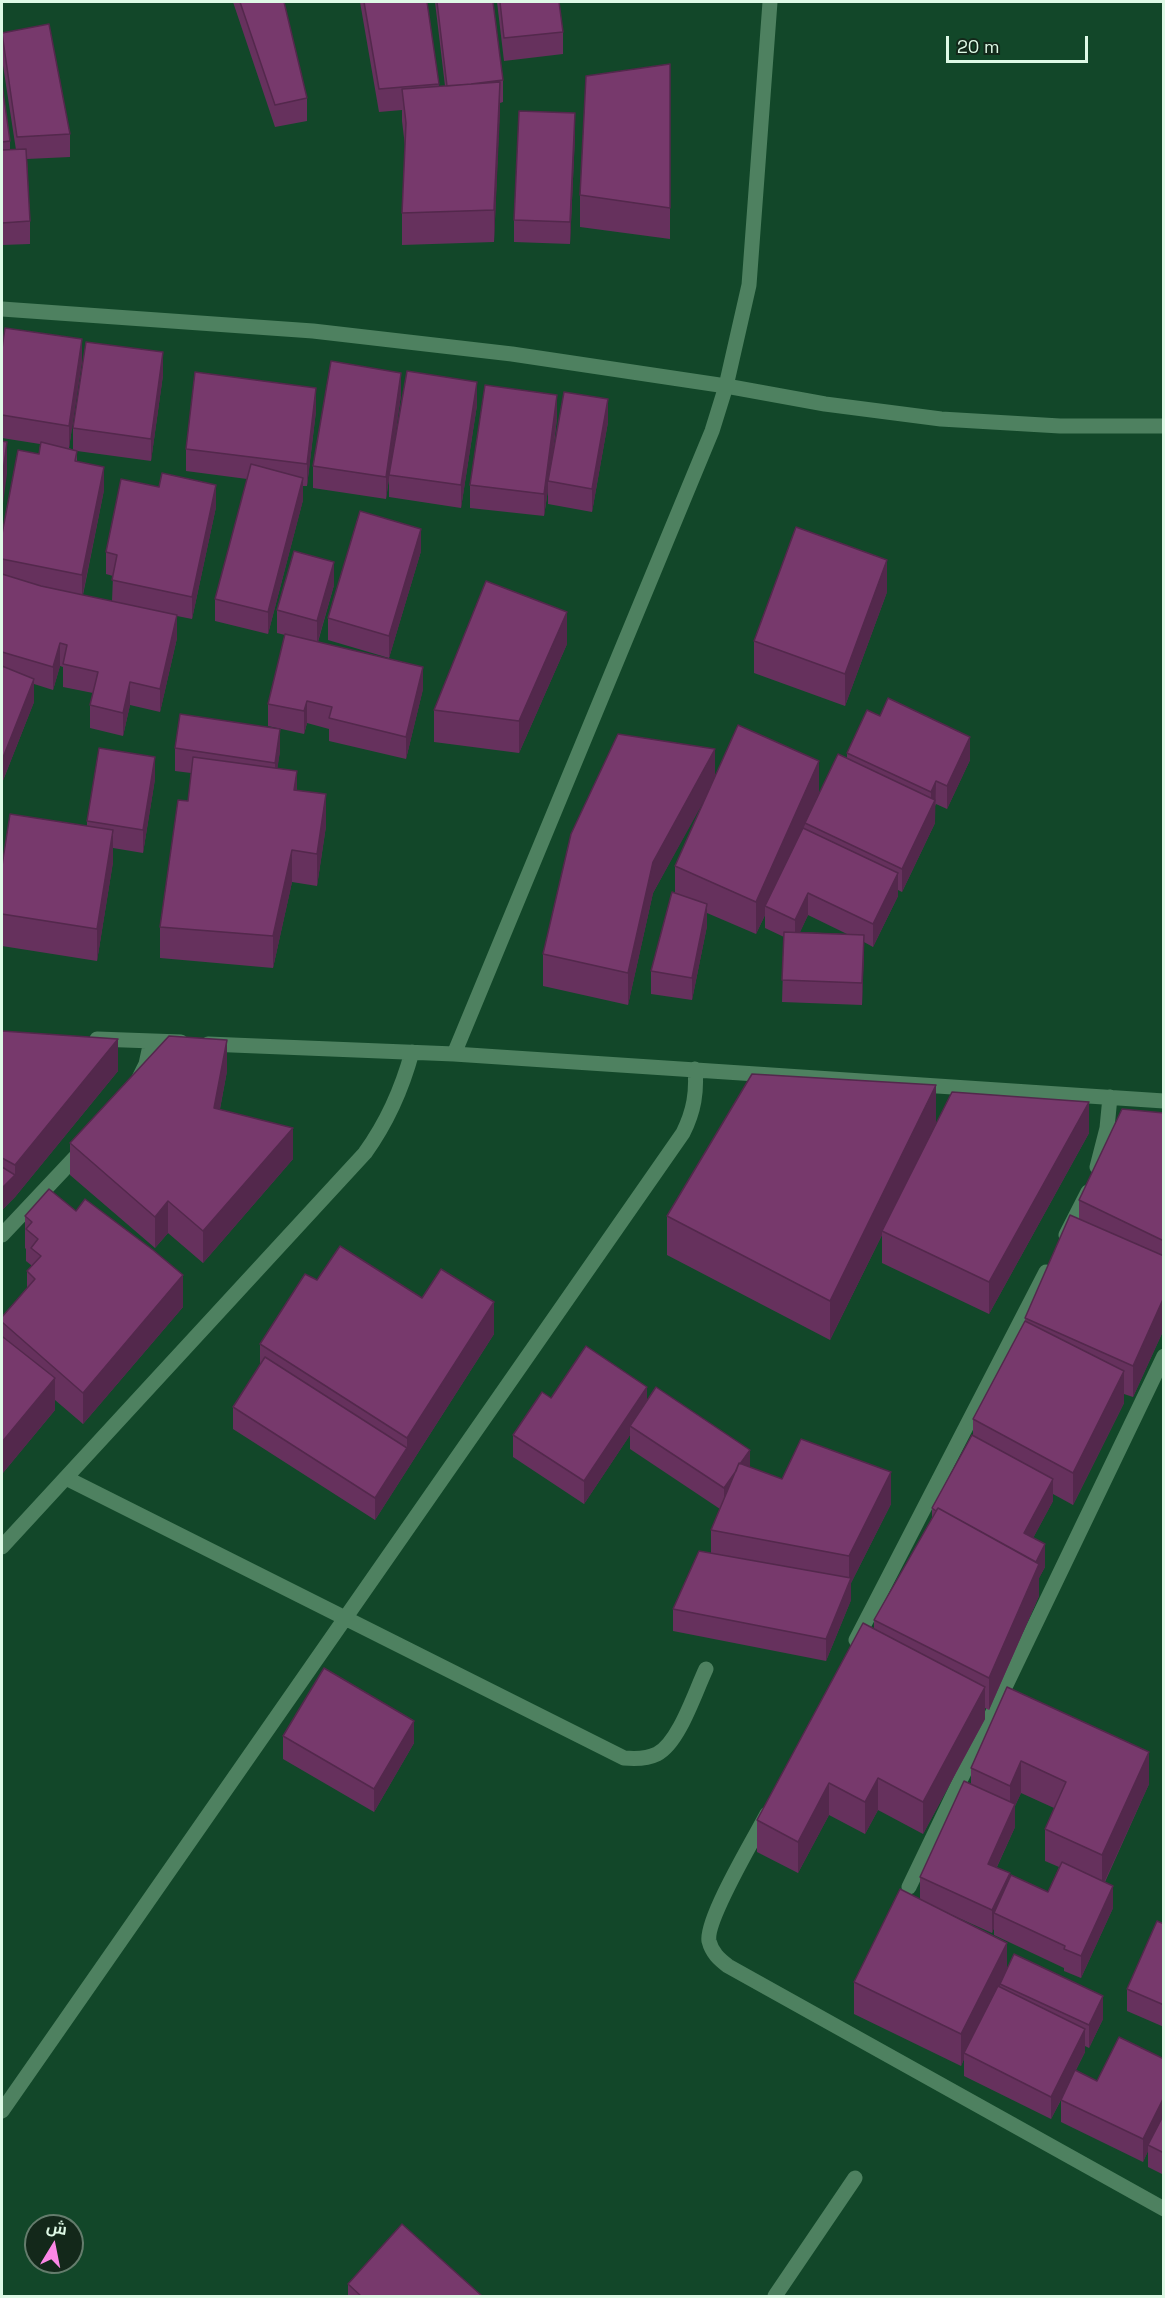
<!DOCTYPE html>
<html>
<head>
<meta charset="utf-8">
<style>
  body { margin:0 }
  #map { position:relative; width:1165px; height:2298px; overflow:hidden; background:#124729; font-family:"Space Grotesk",Cairo,sans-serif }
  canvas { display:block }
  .frame { position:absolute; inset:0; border:3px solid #def9e6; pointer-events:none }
  .north { position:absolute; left:24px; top:2214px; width:60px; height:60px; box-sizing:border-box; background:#13281a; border:2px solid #647c6c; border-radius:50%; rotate:10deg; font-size:16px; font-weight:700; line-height:24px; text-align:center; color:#def9e6 }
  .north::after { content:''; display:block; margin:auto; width:21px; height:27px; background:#fb87e6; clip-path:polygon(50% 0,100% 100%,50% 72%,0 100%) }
  .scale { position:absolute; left:946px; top:36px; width:142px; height:27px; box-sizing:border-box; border:3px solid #def9e6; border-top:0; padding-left:8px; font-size:18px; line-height:21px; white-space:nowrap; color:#def9e6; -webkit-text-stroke:4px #13281a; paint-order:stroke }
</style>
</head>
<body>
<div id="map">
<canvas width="1165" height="2298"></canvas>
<div class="frame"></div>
<div class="north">ش</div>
<div class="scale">20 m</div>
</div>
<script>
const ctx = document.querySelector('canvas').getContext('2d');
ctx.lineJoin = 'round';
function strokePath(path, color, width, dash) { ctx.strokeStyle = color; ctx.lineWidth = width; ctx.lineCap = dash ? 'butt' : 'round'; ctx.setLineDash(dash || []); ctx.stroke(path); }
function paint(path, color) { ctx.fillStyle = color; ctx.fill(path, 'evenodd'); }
strokePath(new Path2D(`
  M2,309L313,331L512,354L726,386L825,404L941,419L1060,426H1164
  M97,1039L181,1042
  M208,1044L454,1054L1164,1101
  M454,1054L712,431L726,386L749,285L770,2
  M139,1078L146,1064L151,1041
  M1097,1167L1107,1128L1110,1097
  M2,1235L84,1148
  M1066,1235L1088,1192
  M66,1478L624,1758C635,1759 647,1759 657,1754C679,1743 695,1692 706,1669
  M2,1547L365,1153C388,1121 402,1089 412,1052
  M856,1640L1046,1272
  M767,1814C755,1837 705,1920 709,1941C712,1953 719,1959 728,1966L1164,2209
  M909,1887L1164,1356
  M2,2111L683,1133C694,1111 697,1092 695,1069
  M775,2296L855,2178`), '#4e8160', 15);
paint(new Path2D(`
  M233,2H284L307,98V121L275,127Z
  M360,2H427L439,86H445L435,2H493L503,80V102L500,103L494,242L402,245V213L405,146L402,121V110L379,112Z
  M497,2H559L563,32V54L504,61Z
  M2,33L70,134V157L27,159L30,221V244L2,245V84L10,141V150H16L2,59Z
  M670,64V239L580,227V195Z
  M575,136L570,244L514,242V220Z
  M2,349L82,361L69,448L73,450V428L163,375L151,461L77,451V462L104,490L83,595L112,601L113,576L106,574V552L216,507L192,619L177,616V638L160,712L130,705L123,736L90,728V705L93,693L63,687V667L60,666L53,690L34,684V702L2,783V534L39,454L40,444L2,438Z
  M401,395L393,451L477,405L461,508L389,497V479L386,499L313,488V466Z
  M316,411L307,486H303V500L268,634L215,621V599L247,479L186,471V449Z
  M557,418L553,453L608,422L592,512L548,504V490L544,516L470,508V485Z
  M421,551L389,658L328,640V618Z
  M334,585L318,642L423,689L406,759L329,741V729L307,723L304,734L268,726V704L285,635L277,633V610Z
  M887,592L845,706L754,673V641Z
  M567,644L519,753L434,742V710Z
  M175,748L280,751L277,769L297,790L326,826L317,886L292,882L273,968L160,958V927L188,801L191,773L175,771Z
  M847,753L970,760L947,809L936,804L935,806V823L902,892L898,890V896L873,947L864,942L862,1005L782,1002L784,937L765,928V915L756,934L707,913V926L692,1000L651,994V971L675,893V866L706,796L653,893L628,1005L543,986V954L715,777L819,793L812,809L847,758ZM808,915L847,934L800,932Z
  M155,779L143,853L113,848V862L97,961L2,946V866L87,826V821Z
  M2,1031L118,1071L15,1197L2,1210Z
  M227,1071L220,1109L293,1159L203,1263L168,1233L155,1248L70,1175V1143Z
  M1164,1113V1329L1133,1397L1124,1394V1403L1073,1505L1053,1494V1501L1033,1538L1045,1567L1039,1578V1596L989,1710L985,1708V1719L923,1834L878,1810L865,1834L829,1815L798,1873L757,1852V1820L874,1628V1620L932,1518V1508L973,1436V1419L1025,1321V1318L1079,1219V1200Z
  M936,1123L1089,1133L989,1314L882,1263V1235L830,1340L667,1255V1216Z
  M25,1216L183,1307L83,1424L55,1400V1410L2,1474V1317L27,1288V1271L31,1267V1265L26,1261V1249L25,1248Z
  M317,1280L422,1298L494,1334L375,1520L233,1429V1407L260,1365V1344Z
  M551,1398L647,1401L750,1467L782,1479L891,1504L851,1583V1600L826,1661L673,1631V1609L711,1553V1530L720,1509L630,1449V1435L584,1504L513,1457V1435Z
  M1007,1687L1149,1784L1105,1882L1113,1908L1081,1978L1064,1971V1968L994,1935V1928L992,1933L941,1910L1007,1969L1103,2019L1089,2048L1085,2046V2052L1076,2070L1097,2081L1164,2059V2175L1148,2167V2151L1143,2162L1061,2122V2100L1051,2119L964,2076V2059L961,2066L854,2014V1982L920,1899V1877L971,1784V1768ZM1021,1793L1054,1808L1045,1829V1861L1059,1867L1048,1892L1010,1879L997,1867L1015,1827V1806Z
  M283,1736L414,1743L374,1812L283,1759Z
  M1164,1924V2027L1127,2011V1989Z
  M348,2284L482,2296H348Z`), '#66315d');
paint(new Path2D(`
  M500,82V114L494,242V210Z
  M575,113V136L570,244V222Z
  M82,339V361L69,448V426Z
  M163,352V375L151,461V439Z
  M401,373V395L386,499V477Z
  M477,382V405L461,508V485Z
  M316,388V411L307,486V464Z
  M557,395V418L549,481H548V490L544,516V494Z
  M608,399V422L592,512V489Z
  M7,442V474L2,511V479Z
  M104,467V490L82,598V575Z
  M303,478V500L268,634V612Z
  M216,485V507L192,619V597Z
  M421,529V551L389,658V636Z
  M887,560V592L845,706V674Z
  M334,562V585L317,644V621Z
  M567,612V644L519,753V721Z
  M177,615V638L160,712V689Z
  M60,643V666L53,690V667Z
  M423,667V689L406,759V737Z
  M34,679V702L2,783V760Z
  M130,682V705L123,736V713Z
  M307,701V723L304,734V711Z
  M280,729V751L275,786V763Z
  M970,737V760L947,809V786Z
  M715,749V781L653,893L628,1005V973L653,862Z
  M155,757V779L143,853V830Z
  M819,761V793L768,908L765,906V915L756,934V902Z
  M297,771V803L294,790Z
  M936,781L935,823L902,892V869L931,809V792Z
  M326,794V826L317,886V854Z
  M113,830V862L97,961V929Z
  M292,850V882L273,968V936Z
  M898,873V896L873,947V924Z
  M808,893V915L795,943V920Z
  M707,904V926L692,1000V978Z
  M864,935V957L862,1005V983Z
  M118,1039V1071L15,1197V1165Z
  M227,1040V1071L214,1140V1108Z
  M936,1085V1125L882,1231V1235L830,1340V1301Z
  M1089,1102V1133L989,1314V1282Z
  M293,1128V1159L203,1263V1231Z
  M15,1175V1197L2,1210V1188Z
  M168,1201V1233L155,1248V1217Z
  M183,1275V1307L83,1424V1393Z
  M1164,1297V1329L1133,1397V1366Z
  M494,1302V1334L375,1520V1498L407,1448V1438Z
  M1124,1371V1403L1073,1505V1473Z
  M55,1378V1410L2,1474V1442Z
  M647,1387V1410L630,1426V1435L584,1504V1481Z
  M750,1450V1473L724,1511V1488Z
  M891,1472V1504L851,1583V1600L826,1661V1639L849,1584V1556Z
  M1053,1479V1501L1024,1555V1533Z
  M1045,1544V1567L1039,1578V1596L989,1710V1678L1035,1563Z
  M985,1687V1719L923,1834V1802Z
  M414,1721V1743L374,1812V1789Z
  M1149,1752V1784L1102,1887V1855Z
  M1021,1761V1793L1015,1806V1827L988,1886V1864L1010,1816V1786Z
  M878,1778V1810L865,1834V1802Z
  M829,1783V1815L798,1873V1842Z
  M1010,1873V1896L994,1913V1928L992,1933V1910Z
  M1113,1886V1908L1081,1978V1956Z
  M1007,1943V1975L1000,1984V1988L964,2053V2059L961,2066V2034Z
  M1103,1996V2019L1089,2048V2025Z
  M1085,2029V2052L1051,2119V2097Z
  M1164,2097V2119L1148,2145V2151L1143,2162V2139Z`), '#53284c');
const building = new Path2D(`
  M240,2H284L307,98L275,105Z
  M364,2H427L439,84L379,89Z
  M437,2H493L503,80L471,84L447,86Z
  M500,2H559L563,32L504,38Z
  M49,24L70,134L17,137L2,33Z
  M670,64V208L580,195L586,76Z
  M500,82L494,210L402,213L406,123L402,89Z
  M2,84L10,141L2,142Z
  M519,111L575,113L570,222L514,220Z
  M26,149L30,221L2,223V150Z
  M5,328L82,339L69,426L2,415V349Z
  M86,342L163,352L151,439L73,428Z
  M331,361L401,373L386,477L313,466Z
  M407,371L477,382L461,485L389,475Z
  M195,372L316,388L307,464L186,449Z
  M485,385L557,395L544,494L470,485Z
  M564,392L608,399L592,489L548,481Z
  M2,441L7,442L2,479Z
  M41,442L77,451L75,461L104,467L82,575L2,559V534L18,450L39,454Z
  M251,464L303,478L268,612L215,599Z
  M162,473L216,485L192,597L112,580L117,555L106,552L121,479L159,487Z
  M360,511L421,529L389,636L328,618Z
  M796,527L887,560L845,674L754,641Z
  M294,551L334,562L317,621L277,610Z
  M2,574L41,586L177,615L160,689L130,682L123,713L90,705L98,672L63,664L67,645L60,643L53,667L2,652Z
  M486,581L567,612L519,721L434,710Z
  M285,634L423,667L406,737L329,718L332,707L307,701L304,711L268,704Z
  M2,666L34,679L2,760Z
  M888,698L970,737L947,786L936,781L931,792L847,753L867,710L880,716Z
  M180,714L280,729L275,763L175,748Z
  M738,725L819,761L756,902L675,866Z
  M618,734L715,749L653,862L628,973L543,954L571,834Z
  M99,748L155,757L143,830L87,821Z
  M838,754L935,800L902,869L805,823Z
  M193,757L297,771L294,790L326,794L317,854L292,850L273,936L160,927L178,800L188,801Z
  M10,814L113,830L97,929L2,914V866Z
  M803,828L898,873L873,924L808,893L795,920L765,906Z
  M672,892L707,904L692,978L651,971Z
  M784,932L864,935L862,983L782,980Z
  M2,1031L118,1039L15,1165L2,1158Z
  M169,1036L227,1040L214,1108L293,1128L203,1231L168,1201L155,1217L70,1143Z
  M752,1074L936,1085L830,1301L667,1216Z
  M952,1092L1089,1102L989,1282L882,1231Z
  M1122,1109L1164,1113V1241L1079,1200Z
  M2,1167L15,1175L2,1188Z
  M49,1189L76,1211L85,1199L153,1250L183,1275L83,1393L2,1322V1317L35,1279L27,1271L41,1256L31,1248L38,1239L26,1229L32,1222L25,1216Z
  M1070,1215L1164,1256V1297L1133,1366L1025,1318Z
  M340,1246L422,1298L441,1269L494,1302L407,1438L260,1344L305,1274L317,1280Z
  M1025,1321L1124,1371L1073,1473L973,1419Z
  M3,1337L55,1378L2,1442V1339Z
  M586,1346L647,1387L584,1481L513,1435L542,1392L551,1398Z
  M265,1357L407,1448L375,1498L233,1407Z
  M656,1387L750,1450L740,1464L739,1463L736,1471L724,1488L630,1426Z
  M972,1435L1053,1479L1024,1533L1045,1544L1036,1562L938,1508L936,1511L932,1508Z
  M801,1439L891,1472L849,1556L711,1530L739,1463L782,1479Z
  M938,1508L1039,1564L989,1678L874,1620Z
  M699,1551L851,1578L826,1639L673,1609Z
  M863,1623L985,1687L923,1802L878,1778L865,1802L829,1783L798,1842L757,1820Z
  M324,1668L414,1721L374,1789L283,1736Z
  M1007,1687L1149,1752L1102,1855L1045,1829L1066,1782L1021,1761L1010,1786L971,1768Z
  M964,1781L1015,1804L988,1864L1010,1873L992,1910L920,1877Z
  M1062,1862L1113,1886L1081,1956L1064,1949L1065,1946L994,1913L1011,1875L1048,1892Z
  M900,1889L1007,1943L961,2034L854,1982Z
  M1157,1921L1164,1924V2005L1127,1989Z
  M1014,1954L1103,1996L1089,2025L1000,1984Z
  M998,1986L1085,2029L1051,2097L964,2053Z
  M1119,2037L1164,2059V2097L1143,2139L1061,2100L1075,2070L1097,2081Z
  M1164,2114V2153L1148,2145Z
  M402,2224L482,2296H361L348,2284Z`);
paint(building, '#77396c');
strokePath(building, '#53284c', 1.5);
</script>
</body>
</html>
